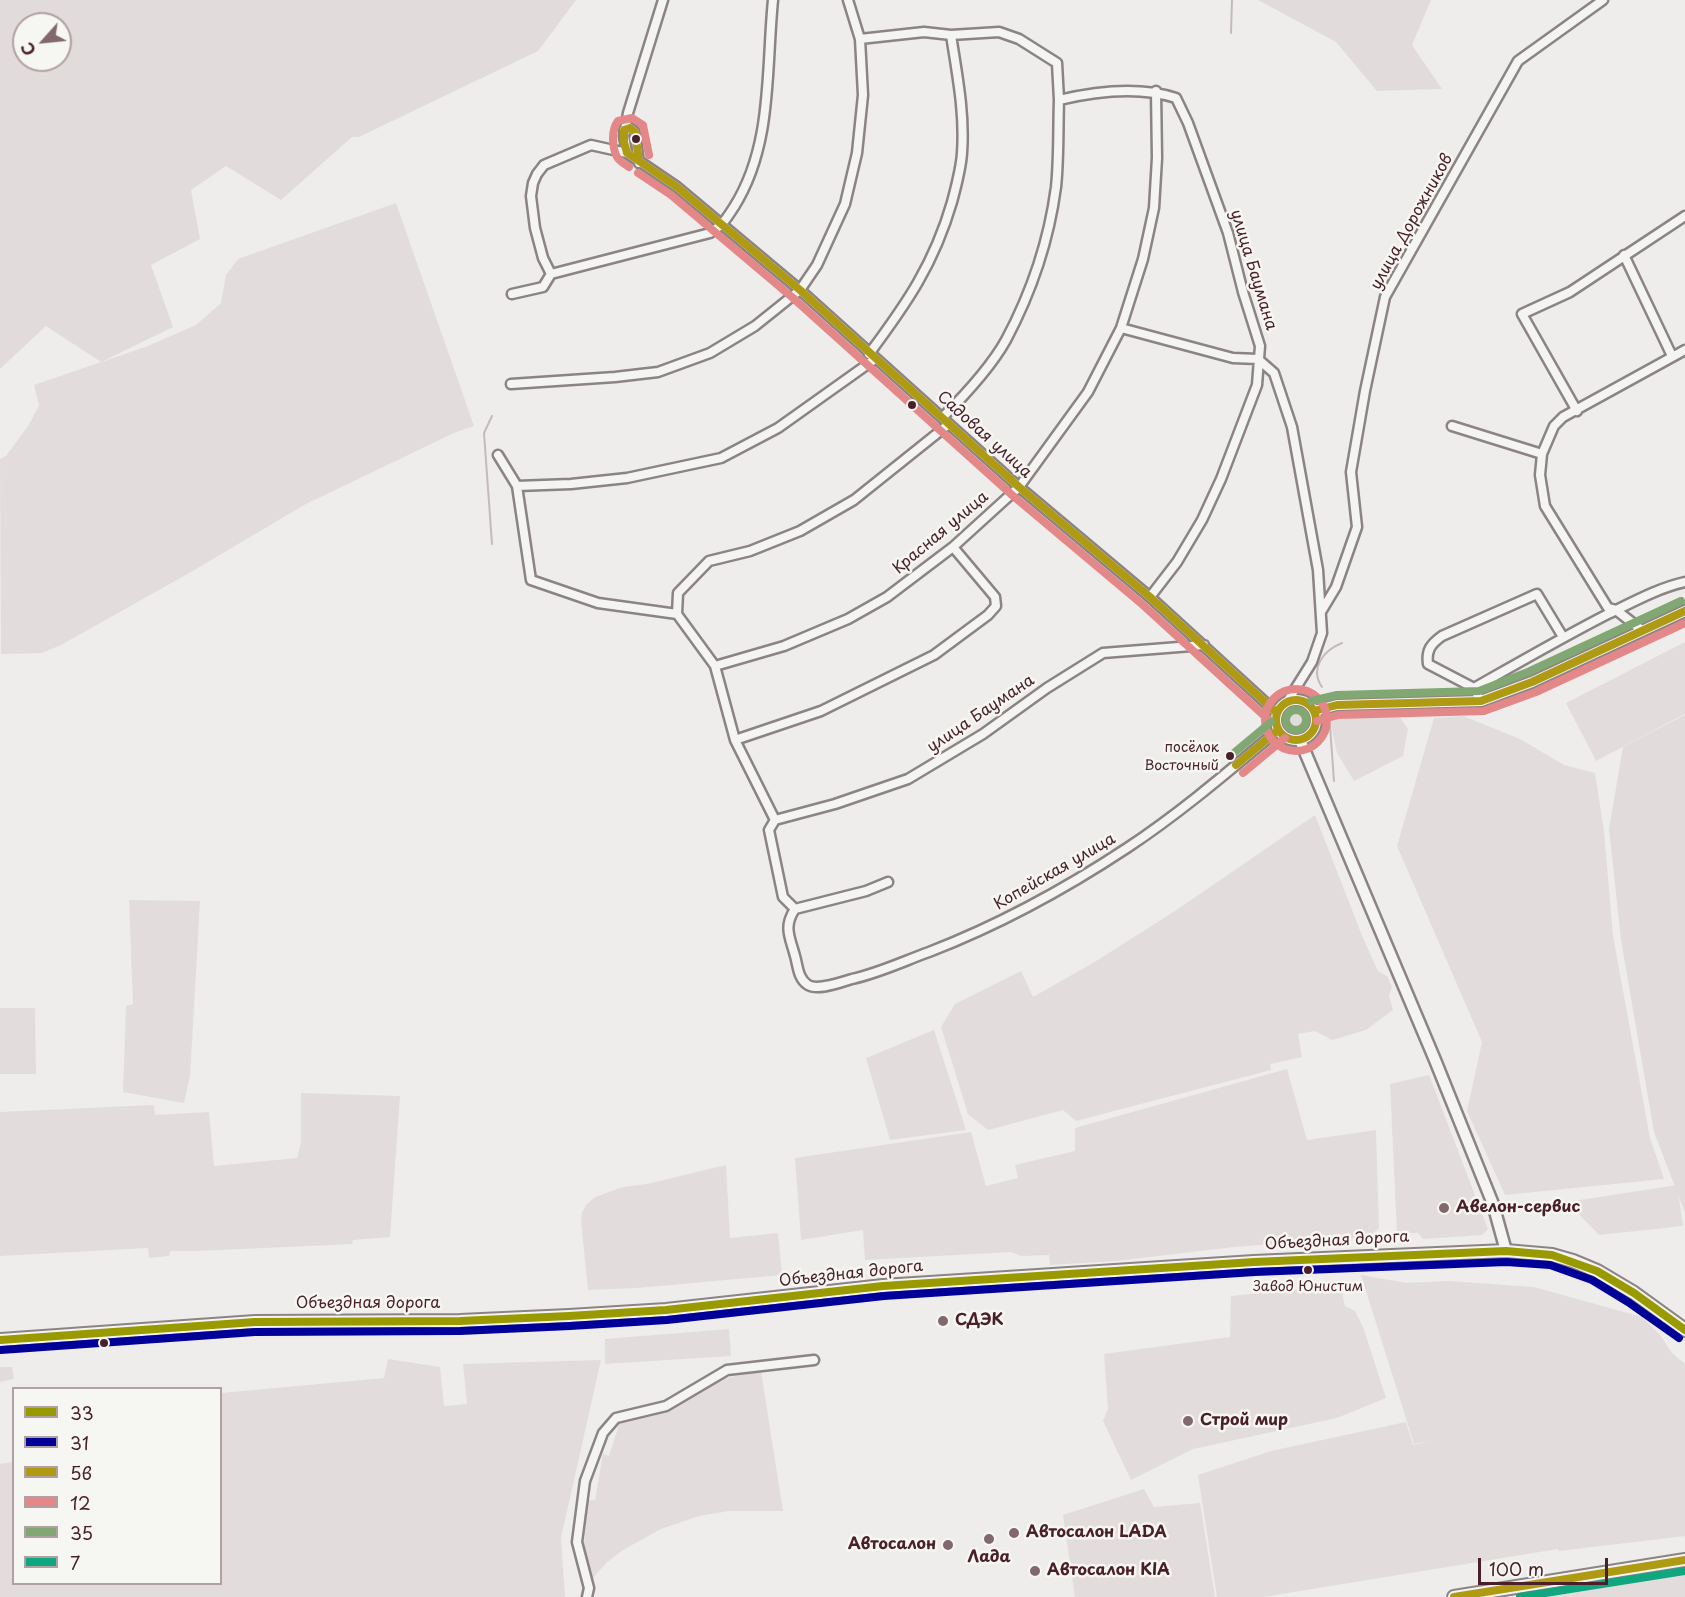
<!DOCTYPE html>
<html>
<head>
<meta charset="utf-8">
<style>
  body { margin:0 }
  #map { position:relative; width:1685px; height:1597px; overflow:hidden; background:#eeedeb; font-family:"Playpen Sans",sans-serif }
  canvas { display:block }
  .legend { position:absolute; left:12px; top:1387px; width:210px; height:198px; box-sizing:border-box; background:#f6f6f2; border:2px solid #b1a0a2; margin:0; padding:8px 10px; list-style:none; font-size:18px; color:#4a1f2b }
  .legend li { display:flex; align-items:center; gap:12px; height:30px }
  .legend b { width:30px; border:2px solid #b1a0a2 }
  .north { position:absolute; left:12px; top:12px; width:60px; height:60px; box-sizing:border-box; background:#f6f6f2; border:2px solid #b1a0a2; border-radius:50%; rotate:243deg; font-size:16px; font-weight:700; line-height:24px; text-align:center; color:#4a1f2b }
  .north::after { content:''; display:block; margin:auto; width:21px; height:27px; background:#83676e; clip-path:polygon(50% 0,100% 100%,50% 72%,0 100%) }
  .scale { position:absolute; left:1478px; top:1558px; width:130px; height:27px; box-sizing:border-box; border:3px solid #4a1f2b; border-top:0; padding-left:8px; font-size:18px; line-height:21px; white-space:nowrap; color:#4a1f2b; -webkit-text-stroke:4px #f6f6f2; paint-order:stroke }
</style>
</head>
<body>
<div id="map">
<canvas width="1685" height="1597"></canvas>
<ul class="legend">
<li><b style="height:8px;background:#990"></b>33</li>
<li><b style="height:8px;background:#009"></b>31</li>
<li><b style="height:8px;background:#ae9a13"></b>5в</li>
<li><b style="height:8px;background:#e48788"></b>12</li>
<li><b style="height:8px;background:#81a872"></b>35</li>
<li><b style="height:8px;background:#0fa680"></b>7</li>
</ul>
<div class="north">С</div>
<div class="scale">100 m</div>
</div>
<script>
const ctx = document.querySelector('canvas').getContext('2d');
ctx.lineJoin = 'round';
function paint(path, color) { ctx.fillStyle = color; ctx.fill(path, 'evenodd'); }
function strokePath(path, color, width, dash) { ctx.strokeStyle = color; ctx.lineWidth = width; ctx.lineCap = dash ? 'butt' : 'round'; ctx.setLineDash(dash || []); ctx.stroke(path); }
function drawText(font, color, halo, rows, align = 'center') {
  ctx.font = font + ' "Playpen Sans",sans-serif'; ctx.lineWidth = 5; ctx.setLineDash([]); ctx.textBaseline = 'middle'; ctx.strokeStyle = halo; ctx.fillStyle = color; for (const [text, x, y, turn = 0] of rows) {
    ctx.save(); ctx.translate(x, y); ctx.rotate((+turn || 0) * Math.PI / 180); ctx.textAlign = isNaN(turn) ? turn : align; if (halo) ctx.strokeText(text, 0, 0); ctx.fillText(text, 0, 0); ctx.restore();
  }
}
paint(new Path2D(`
  M396,203L474,426L456,432L304,505L191,572L61,645L42,653L1,654L0,459L6,456L28,426L39,406L34,385L148,346L196,325L221,303L226,275L238,259Z
  M1685,642V714L1596,761L1566,703Z
  M1342,715L1399,716L1408,729L1403,756L1354,781L1337,753L1330,721Z
  M1463,716L1520,739L1564,765L1595,773L1604,831L1613,936L1650,1138L1664,1179L1505,1195L1467,1111L1482,1042L1397,846L1434,718Z
  M1315,815L1363,938L1378,971L1387,976L1392,987L1389,996L1393,1010L1366,1030L1332,1040L1315,1031L1298,1034L1302,1057L1270,1064L1271,1070L1076,1121L1063,1110L988,1130L968,1114L941,1027L955,1004L1021,971L1033,997L1093,963L1175,911Z
  M129,900L200,901L190,1076L184,1103L123,1092L126,1006L133,1004Z
  M0,1008H35L36,1074H0Z
  M934,1030L966,1130L890,1140L866,1058Z
  M1287,1069L1307,1140L1376,1130L1379,1228L1369,1237L1234,1247L1116,1261L1050,1265L1049,1255L1021,1256L1011,1252L865,1260L863,1230L801,1240L795,1158L971,1132L986,1186L1018,1178L1015,1165L1075,1151V1128Z
  M1429,1075L1488,1229L1482,1235L1423,1239L1418,1233H1397L1390,1084Z
  M301,1093L400,1096L390,1237L353,1240L352,1244L197,1251H170L169,1256L149,1258L148,1248L0,1256V1112L154,1105L155,1115L209,1112L214,1166L297,1158L301,1142Z
  M726,1165L730,1238L778,1233L782,1275L637,1288L588,1290L581,1221L582,1213L586,1205L595,1197L623,1187L647,1184Z
  M1677,1185L1683,1226L1599,1235L1567,1202Z
  M1361,1275L1407,1283L1448,1281L1534,1287L1642,1317L1660,1335L1672,1353L1685,1364V1536L1559,1551L1558,1549L1263,1597H1217L1198,1475L1271,1451L1406,1422L1413,1445L1435,1440L1414,1444Z
  M1340,1285L1345,1306L1355,1311L1363,1327L1386,1398L1337,1418L1193,1449L1131,1480L1103,1421L1108,1409L1104,1354L1230,1337L1231,1296Z
  M729,1329L731,1356L605,1364V1339Z
  M388,1359L440,1367L444,1406L467,1404L463,1364L601,1360L561,1538L565,1597H0V1464L13,1462L14,1584H220L221,1393L384,1378Z
  M761,1371L783,1511H729L699,1516L661,1529L623,1550L606,1563L592,1579L583,1555L588,1500H595L603,1454L609,1456L620,1422L656,1414L676,1405L717,1380Z
  M1144,1489L1154,1507L1200,1503L1215,1597H1075L1063,1515Z
  M1685,1572V1597H1542Z`), '#e2dddc');
paint(new Path2D(`
  M0,0H576L538,51L359,137H352L281,200L226,166L191,190L200,239L151,265L173,327L101,362L46,326L0,369ZM24,24H60V60H24Z
  M1258,0H1431L1412,45L1442,89L1377,91L1336,42Z
  M1285 720a12 12 0 1 1 24 0a12 12 0 1 1-24 0Z
  M1685,715V1213L1654,1132L1621,940L1609,829L1623,747Z
  M0,1367H12L14,1379L0,1382Z`), '#e1dcdb');
strokePath(new Path2D(`
  M1231,33L1232,0
  M492,416L484,433L492,544
  M1322,687C1309,668 1324,650 1342,643
  M1330,726L1334,781`), '#c5baba', 2);
const minor = new Path2D(`
  M773,0C766,70 773,145 734,207C726,219 723,225 710,233L551,274L543,258L535,228L531,196L533,183L537,174L544,165L591,145L627,153L677,187L800,290L1019,487L1150,597L1277,713
  M848,0L860,39L924,32L951,35L999,32L1019,39L1057,63L1059,100C1097,91 1139,86 1176,98L1188,123L1228,233L1243,292L1260,346L1257,385L1221,479L1202,520L1177,562L1150,597
  M624,130L630,128L635,132L639,163
  M627,153L624,136L628,113L663,0
  M1624,255L1672,356
  M512,294L543,287L551,274
  M1121,328L1233,358L1258,359
  M869,354C907,303 934,264 952,202C956,187 961,169 962,153C965,113 957,74 951,35
  M1258,359L1274,373L1292,427L1318,570L1322,633L1312,662L1287,702
  M511,384L615,377L658,372L710,353L755,326L800,290L817,265L845,204L857,153L863,95L860,39
  M1577,411L1522,314L1570,292L1685,216
  M942,418C964,396 991,367 1006,340C1031,293 1049,240 1056,187C1059,159 1058,129 1059,100
  M1452,426L1542,454
  M498,455L517,486L531,580L598,603L677,614L715,666L735,740L775,820
  M517,486L571,484L627,478L721,458L778,428L875,359
  M1321,612L1336,587L1357,527L1351,472L1365,391L1385,297L1518,61L1603,0
  M677,614L678,593L709,561L750,551L800,531L854,500L949,424
  M1643,631L1616,610L1608,608L1545,506L1540,475L1542,454L1554,426L1563,417L1685,350
  M715,666L784,646L848,619L887,597L953,547L1019,487L1088,392L1121,328L1143,259L1154,208L1157,158L1156,91
  M1474,688C1518,663 1563,637 1608,614C1633,602 1658,588 1685,582
  M1478,696L1474,688L1428,664C1426,650 1431,644 1442,636L1537,594L1563,637
  M735,740L821,711L934,655L988,615L996,606L995,597L953,547
  M775,820L769,830L783,897L795,909C783,927 790,937 795,956C798,966 798,979 808,985C818,991 841,982 852,979C879,973 904,961 929,952C999,925 1065,889 1127,848C1180,813 1229,771 1278,730
  M775,820L835,804L908,779L983,734L1047,688L1103,653L1204,645
  M795,909L866,891L888,882
  M587,1597L589,1588L577,1542L585,1481L603,1433L616,1418L666,1406L727,1370L814,1360`);
const tertiary = new Path2D(`
  M1276 720a20 20 0 1 1 40 0a20 20 0 1 1-40 0Z
  M1314,711L1337,705L1481,701L1532,682L1685,611
  M1300,740L1435,1060L1493,1204L1506,1251`);
const primary = new Path2D(`
  M0,1340L255,1322L460,1321L569,1316L666,1310L883,1286L1254,1262L1506,1251L1552,1255L1573,1261L1597,1271L1634,1293L1685,1330
  M1454,1597L1685,1560`);
strokePath(minor, '#8c8385', 13);
strokePath(tertiary, '#8c8385', 15);
strokePath(primary, '#8c8385', 16);
strokePath(minor, '#f4f4f2', 8);
strokePath(tertiary, '#f4f4f2', 10);
strokePath(primary, '#f4f4f2', 12);
strokePath(new Path2D(`
  M0,1340L255,1322L460,1321L569,1316L666,1310L883,1286L1254,1262L1506,1251L1552,1255L1597,1271L1634,1293L1685,1330`), '#990', 8);
strokePath(new Path2D(`
  M1,1350L255,1332L460,1331L570,1326L667,1320L884,1296L1255,1272L1506,1262L1550,1265L1592,1280L1628,1302L1679,1338`), '#009', 8);
strokePath(new Path2D(`
  M630,128L635,132L639,161L627,153L624,142V130Z
  M639,161L677,187L800,290L1019,487L1150,597L1277,713
  M1276 720a20 20 0 1 1 40 0a20 20 0 1 1-40 0Z
  M1314,711L1337,705L1481,701L1532,682L1685,611
  M1236,765L1278,730
  M1454,1597L1685,1560`), '#ae9a13', 8);
strokePath(new Path2D(`
  M629,167C625,164 620,162 617,157C612,147 611,130 618,121L632,118L643,125L649,155
  M638,173L671,195L793,298L1012,495L1143,605L1270,721
  M1265 720a31 31 0 1 1 62 0a31 31 0 1 1-62 0Z
  M1317,721L1338,715L1484,711L1536,692L1685,623
  M1243,773L1285,738`), '#e48788', 8);
strokePath(new Path2D(`
  M1311,701L1337,695L1479,691L1528,672L1681,601
  M1286 720a10 10 0 1 1 20 0a10 10 0 1 1-20 0Z
  M1229,757L1271,722`), '#81a872', 8);
strokePath(new Path2D(`
  M1520,1597L1685,1571`), '#0fa680', 8);
for (const [x, y, r, color] of [
  [636,139,5,"#4a1f2b"],
  [912,405,5,"#4a1f2b"],
  [1230,756,5,"#4a1f2b"],
  [1444,1208,6,"#83676e"],
  [1308,1270,5,"#4a1f2b"],
  [943,1321,6,"#83676e"],
  [104,1343,5,"#4a1f2b"],
  [1188,1421,6,"#83676e"],
  [1014,1533,6,"#83676e"],
  [989,1539,6,"#83676e"],
  [948,1545,6,"#83676e"],
  [1035,1571,6,"#83676e"]
]) { const dot = new Path2D(); dot.arc(x, y, r, 0, 2 * Math.PI); ctx.fillStyle = color; ctx.fill(dot); strokePath(dot, '#f6f6f2', 2); }
drawText('14px', '#4a1f2b', '#f6f6f2', [
  ["посёлок",1219,748],
  ["Восточный",1219,766],
  ["Завод Юнистим",1308,1287,"center"]
], 'right');
drawText('16px', '#4a1f2b', '#f6f6f2', [
  ["улица Дорожников",1412,222,-61],
  ["улица Баумана",1253,270,73],
  ["Садовая улица",984,435,42],
  ["Красная улица",941,533,-40],
  ["улица Баумана",981,714,-34],
  ["Копейская улица",1055,872,-30],
  ["Объездная дорога",1337,1241,-3],
  ["Объездная дорога",851,1274,-6],
  ["Объездная дорога",368,1304]
]);
drawText('bold 16px', '#4a1f2b', '#f6f6f2', [
  ["Авелон-сервис",1456,1208],
  ["СДЭК",955,1321],
  ["Строй мир",1200,1421],
  ["Автосалон LADA",1026,1533],
  ["Автосалон",936,1545,"right"],
  ["Лада",989,1558,"center"],
  ["Автосалон KIA",1047,1571]
], 'left');
</script>
</body>
</html>
